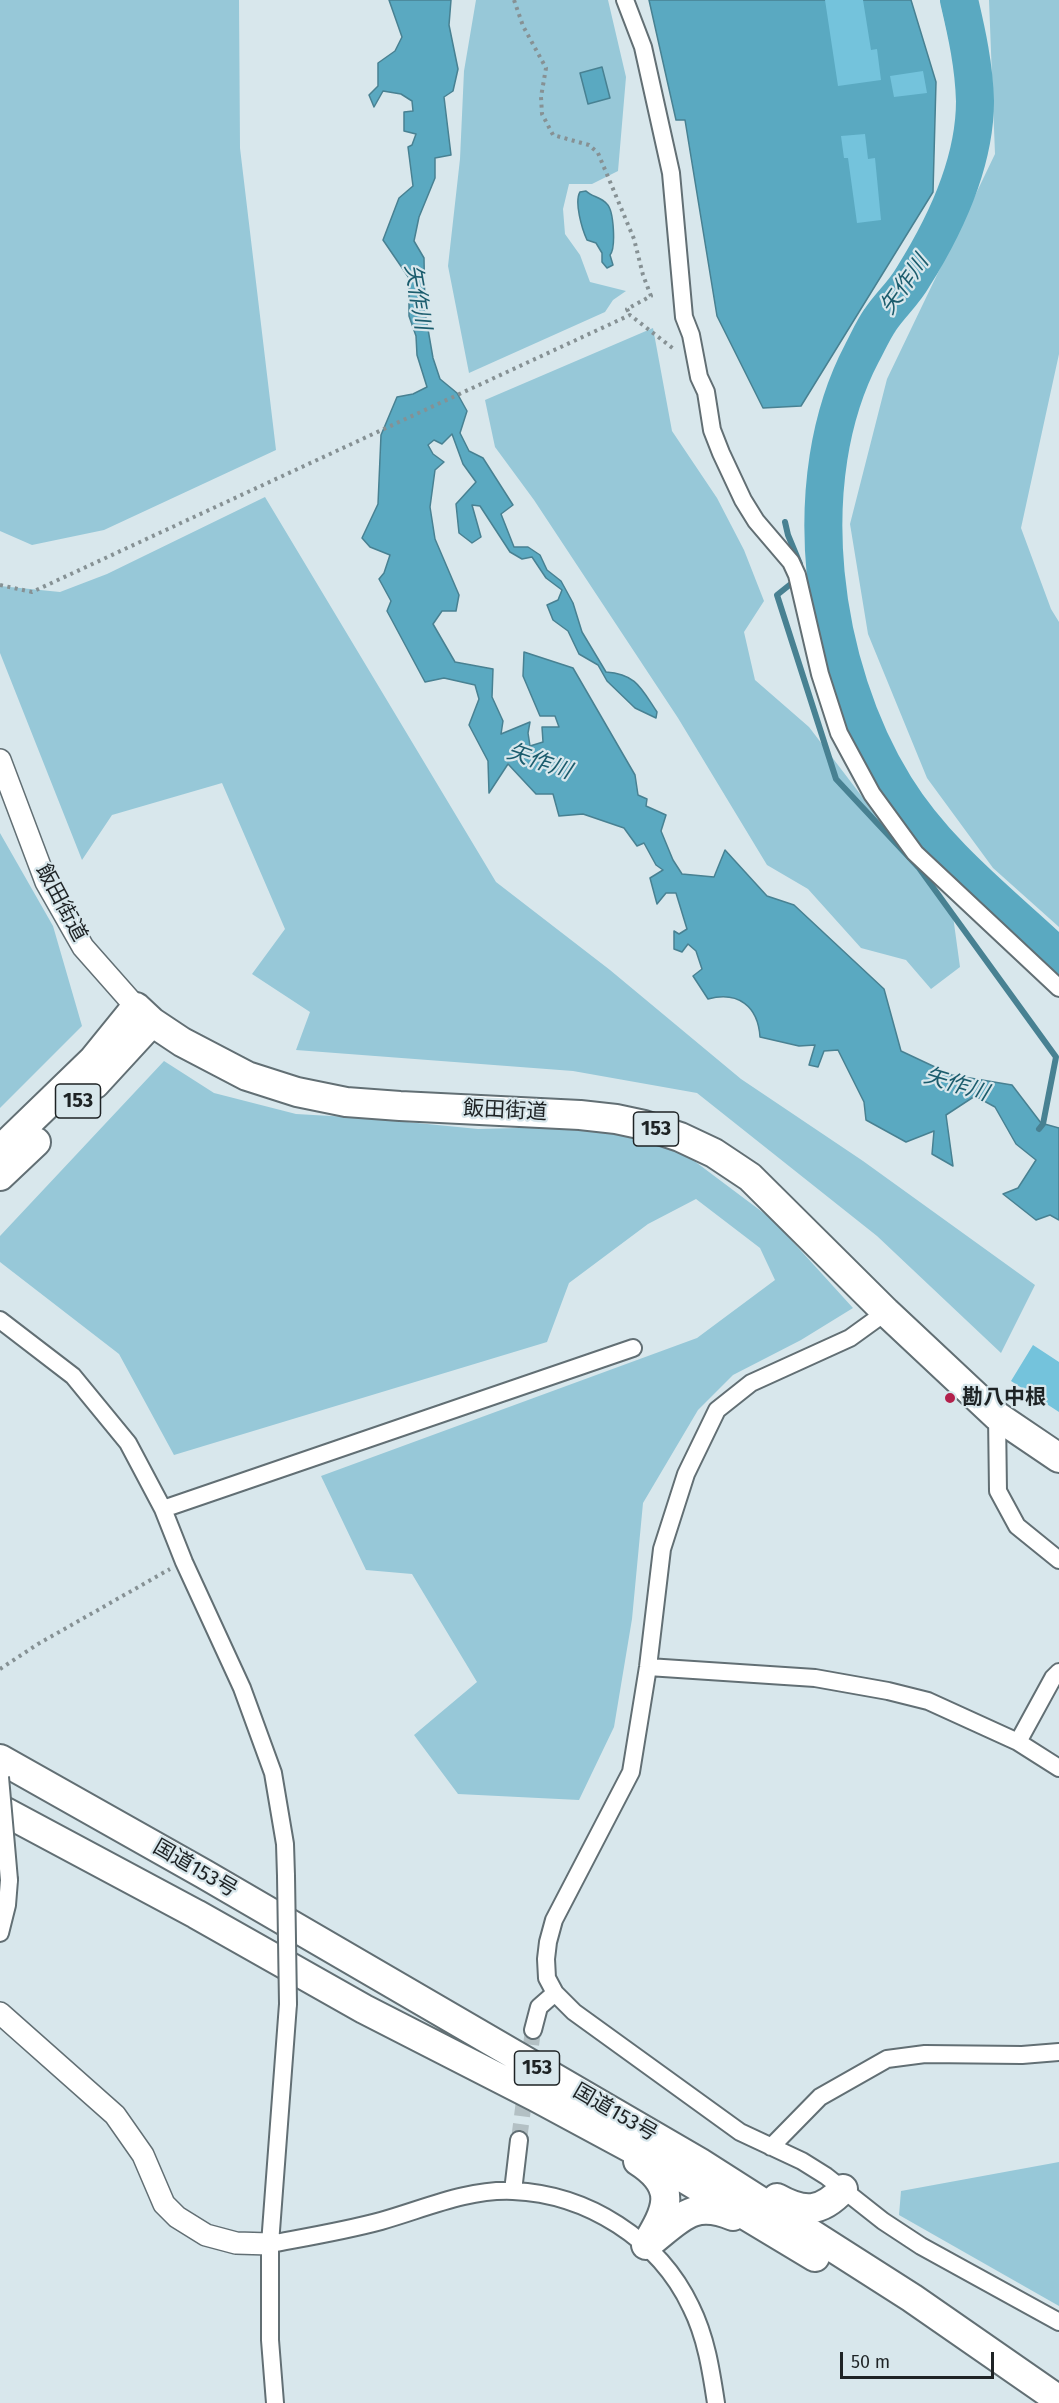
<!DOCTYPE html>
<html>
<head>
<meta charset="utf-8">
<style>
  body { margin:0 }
  #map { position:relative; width:1059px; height:2403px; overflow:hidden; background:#d8e7ec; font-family:"Fira Sans",sans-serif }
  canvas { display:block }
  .scale { position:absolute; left:840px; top:2352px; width:154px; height:27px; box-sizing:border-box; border:3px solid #1e2325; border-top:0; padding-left:8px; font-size:18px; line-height:21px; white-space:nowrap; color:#1e2325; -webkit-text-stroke:4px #d8e7ec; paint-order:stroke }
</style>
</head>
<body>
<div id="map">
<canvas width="1059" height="2403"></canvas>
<div class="scale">50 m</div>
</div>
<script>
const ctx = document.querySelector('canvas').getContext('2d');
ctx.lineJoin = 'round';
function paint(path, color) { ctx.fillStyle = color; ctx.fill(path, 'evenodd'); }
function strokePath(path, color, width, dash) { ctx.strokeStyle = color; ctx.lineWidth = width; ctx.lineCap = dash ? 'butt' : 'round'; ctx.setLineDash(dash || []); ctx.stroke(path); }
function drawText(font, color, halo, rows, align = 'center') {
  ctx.font = font + ' "Fira Sans","Noto Sans JP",sans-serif'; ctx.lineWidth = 4.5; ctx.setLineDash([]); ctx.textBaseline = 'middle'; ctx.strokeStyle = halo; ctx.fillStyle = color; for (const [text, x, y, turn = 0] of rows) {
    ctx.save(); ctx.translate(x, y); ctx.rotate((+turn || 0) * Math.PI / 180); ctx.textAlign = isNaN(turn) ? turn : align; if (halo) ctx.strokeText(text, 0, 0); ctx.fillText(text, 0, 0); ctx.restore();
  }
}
paint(new Path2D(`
  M0,0H239L240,148L276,450L104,530L32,545L0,531Z
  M476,0H608L626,77L618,171L592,184H569L563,209L565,234L580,255L590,282L626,291L613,300L605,312L469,373L448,266L460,159L464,71Z
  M989,0H1059V354L1021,528L1051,609L1059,622V927L993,868L927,778L868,634L850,524L887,379L995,154Z
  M653,328L672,431L717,498L744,550L764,601L744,632L755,680L809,727L953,916L960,967L931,989L906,960L861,948L808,889L767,865L678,718L534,500L495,447L485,400Z
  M265,497L496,882L610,970L741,1079L863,1161L1035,1285L1001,1353L877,1236L697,1093L573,1071L296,1050L310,1012L252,974L285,929L222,783L112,815L82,860L0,653V586L60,592L107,574Z
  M0,833L53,926L82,1026L0,1108Z
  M164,1061L214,1093L296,1114L366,1118L478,1129L598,1126L681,1151L773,1220L853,1308L801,1340L733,1375L698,1410L643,1503L632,1619L614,1727L579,1800L458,1794L414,1735L477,1682L412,1574L366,1570L321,1476L697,1338L775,1280L760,1248L696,1199L648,1224L569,1283L547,1342L174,1455L119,1354L0,1262V1236Z
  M1059,2162V2306L899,2215L901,2191Z`), '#97c8d8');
const water = new Path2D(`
  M389,0H451L449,25L458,69L453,91L444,97L451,155L435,158V178L419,217L414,241L424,258L425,312L433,358L440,379L457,393L467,411L460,433L469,451L483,458L513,505L501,514L514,547H528L540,555L547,570L561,581L573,603L582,632L606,672C636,674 641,688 657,712L656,718L635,708L607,681L598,665L579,654L568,631L553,620L547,605L558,600L562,590L546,578L532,557L522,559L510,552L480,506L472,505L481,537L472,543L459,533L456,504L476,482L463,464L452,434L442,444L434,440L428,445L433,454L444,462L435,470L430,507L435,539L459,595L456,611H442L433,624L455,662L493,669L492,697L503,721L501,734L530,722L528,733L530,746L543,742L542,727H559L555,716H540L523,676L524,652L573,668L635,775L638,795L647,799L646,806L666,815L661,831L673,860L682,874L714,877L725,850L767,896L794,905L884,989L901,1051L952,1075L1012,1085L1041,1123L1059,1128V1220L1050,1215L1036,1220L1003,1194L1018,1188L1036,1160L1016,1144L995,1107L975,1096L946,1115L953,1166L932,1154L934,1131L906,1142L866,1120L864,1102L838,1050L824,1051L818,1067L809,1065L815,1045L799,1046L760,1037C758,1006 738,991 708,999L693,976L702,969L696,951L688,944L682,952L674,949V931L679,934L687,929L676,893H666L657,904L650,878L663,870L656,865L644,843L637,846L624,828L583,814L559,816L553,794H536L508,764L489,793L488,761L469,725L479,699L475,685L444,678L425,682L387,611L391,601L379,579L384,573L390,555L370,547L362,538L378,504L381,435L397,397L413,394L427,387L417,355L416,336L409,316V278L383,240L399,198L413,186L408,147L412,145L416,134L404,131V112L413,111L412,101L401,94L383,91L374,107L369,95L378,86V63L395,51L402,37Z
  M649,0H911L936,82L933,192L801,406L763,408L717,316L685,120H676Z
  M941,0H972L981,42L952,49Z
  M602,67L610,98L588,104L580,73Z
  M586,191C592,197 601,197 607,204C614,211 616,248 610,255L613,265L607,268L602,262V253L596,243L587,240C582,229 574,202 580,192Z`);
paint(water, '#5aa9c1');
strokePath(water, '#488192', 1.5);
strokePath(new Path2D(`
  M785,522L788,535L800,564
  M797,579L777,595L836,779L919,868L1056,1057L1043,1124L1039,1129`), '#488192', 6);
strokePath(new Path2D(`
  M959,0C967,34 974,66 975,101C975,163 945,226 913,277C904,293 890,305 880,320C873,330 868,342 862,353C795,480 821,668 895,787C937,855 1002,904 1059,958`), '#5aa9c1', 38);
paint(new Path2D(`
  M825,0H863L871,50L877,49L881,80L838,86Z
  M923,71L927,93L894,97L890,76Z
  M865,134L868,159L875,158L881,220L857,223L848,158H844L841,136Z
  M1033,1345L1059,1362V1412L1011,1381Z`), '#74c3dc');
strokePath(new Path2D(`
  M519,2140L533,2030`), '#b3c0c4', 16, [16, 8]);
const minor = new Path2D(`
  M625,0L643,47L671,173L684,317L691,335L699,377L706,392L712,430L721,453L743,500L756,521L791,562L797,575L820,674L839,733L872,794L915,853L1059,988
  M886,1312L850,1338L751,1383L717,1410L686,1474L662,1549L648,1667L631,1772L554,1920L548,1942L546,1959L547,1978L555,1993L574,2012L740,2132L802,2161L826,2176L883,2221L921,2246L1059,2322
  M0,1320L73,1376L128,1443L163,1509L184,1562L242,1688L273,1773L285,1844L286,1876
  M997,1416L998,1491L1017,1526L1059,1560
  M163,1509L633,1348
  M648,1667L815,1678L888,1691L928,1701L1018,1742L1059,1768
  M1018,1742L1053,1678L1059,1672
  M0,1933L7,1905L9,1880
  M533,2030L539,2007L555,1993
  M771,2147L820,2097L887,2059L925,2054L1022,2055L1059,2052
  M513,2191L519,2140
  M270,2244C307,2237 344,2231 381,2221C424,2209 467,2189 513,2191C587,2194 659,2239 691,2307C706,2337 711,2370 716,2403
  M275,2403L270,2340V2244L288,2004`);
const tertiary = new Path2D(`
  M0,760L46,882L83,947L136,1007
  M0,2013L115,2115L143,2155L164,2204L177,2217L206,2235L236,2243L270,2244`);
const trunk = new Path2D(`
  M95,1084L152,1022
  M0,1150L93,1060L136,1007L152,1022L182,1042L247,1076L297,1092L346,1102L400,1106L580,1115L616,1119L644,1125L680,1137L714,1153L750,1177L886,1312L997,1416L1059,1458
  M0,1176L36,1142
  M0,1759L204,1874L699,2162L912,2298L1059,2400
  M0,1809L196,1914L364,2009L536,2097L662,2165L815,2257
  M638,2161C680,2188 666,2211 646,2245
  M777,2198C804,2213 821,2213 843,2189
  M653,2240C682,2217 694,2200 733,2216`);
strokePath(minor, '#626f74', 20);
strokePath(tertiary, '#626f74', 24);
strokePath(trunk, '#626f74', 32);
strokePath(new Path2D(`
  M514,0L523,26L546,68L541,97L542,114L553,135L589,145L598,153L634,239L643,275L651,296L627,309L630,315
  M0,585L32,592L630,315L675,350
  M0,1669L38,1644L170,1569`), '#869194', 4, [3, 4.5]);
strokePath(minor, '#fff', 16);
strokePath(tertiary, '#fff', 21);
strokePath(trunk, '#fff', 28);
const minorBridge = new Path2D(`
  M0,1777L9,1880
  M286,1876L288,2004`);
strokePath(minorBridge, '#626f74', 20, []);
strokePath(minorBridge, '#fff', 16);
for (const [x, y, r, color] of [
  [950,1398,6,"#b3214c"]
]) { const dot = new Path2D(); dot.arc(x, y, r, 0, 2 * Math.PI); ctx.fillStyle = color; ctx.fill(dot); strokePath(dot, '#d8e7ec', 2); }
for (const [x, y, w] of [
  [78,1101,45],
  [656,1129,45],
  [537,2068,45]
]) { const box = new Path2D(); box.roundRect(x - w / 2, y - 17, w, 34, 4.5); ctx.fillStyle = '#d8e7ec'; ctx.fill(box); strokePath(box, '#1e2325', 1.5); }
drawText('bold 20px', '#1e2325', null, [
  ["153",78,1101],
  ["153",656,1129],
  ["153",537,2068]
]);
drawText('21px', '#1e2325', '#d8e7ec', [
  ["飯田街道",61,903,62],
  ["飯田街道",505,1111,3],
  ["国道153号",195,1869,30],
  ["国道153号",615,2113,30]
]);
drawText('bold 21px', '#1e2325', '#d8e7ec', [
  ["勘八中根",962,1398]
], 'left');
drawText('italic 22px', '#1b5c6d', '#d8e7ec', [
  ["矢作川",905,285,-55],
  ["矢作川",417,297,80],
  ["矢作川",539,762,19],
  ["矢作川",956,1085,17]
]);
</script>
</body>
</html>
